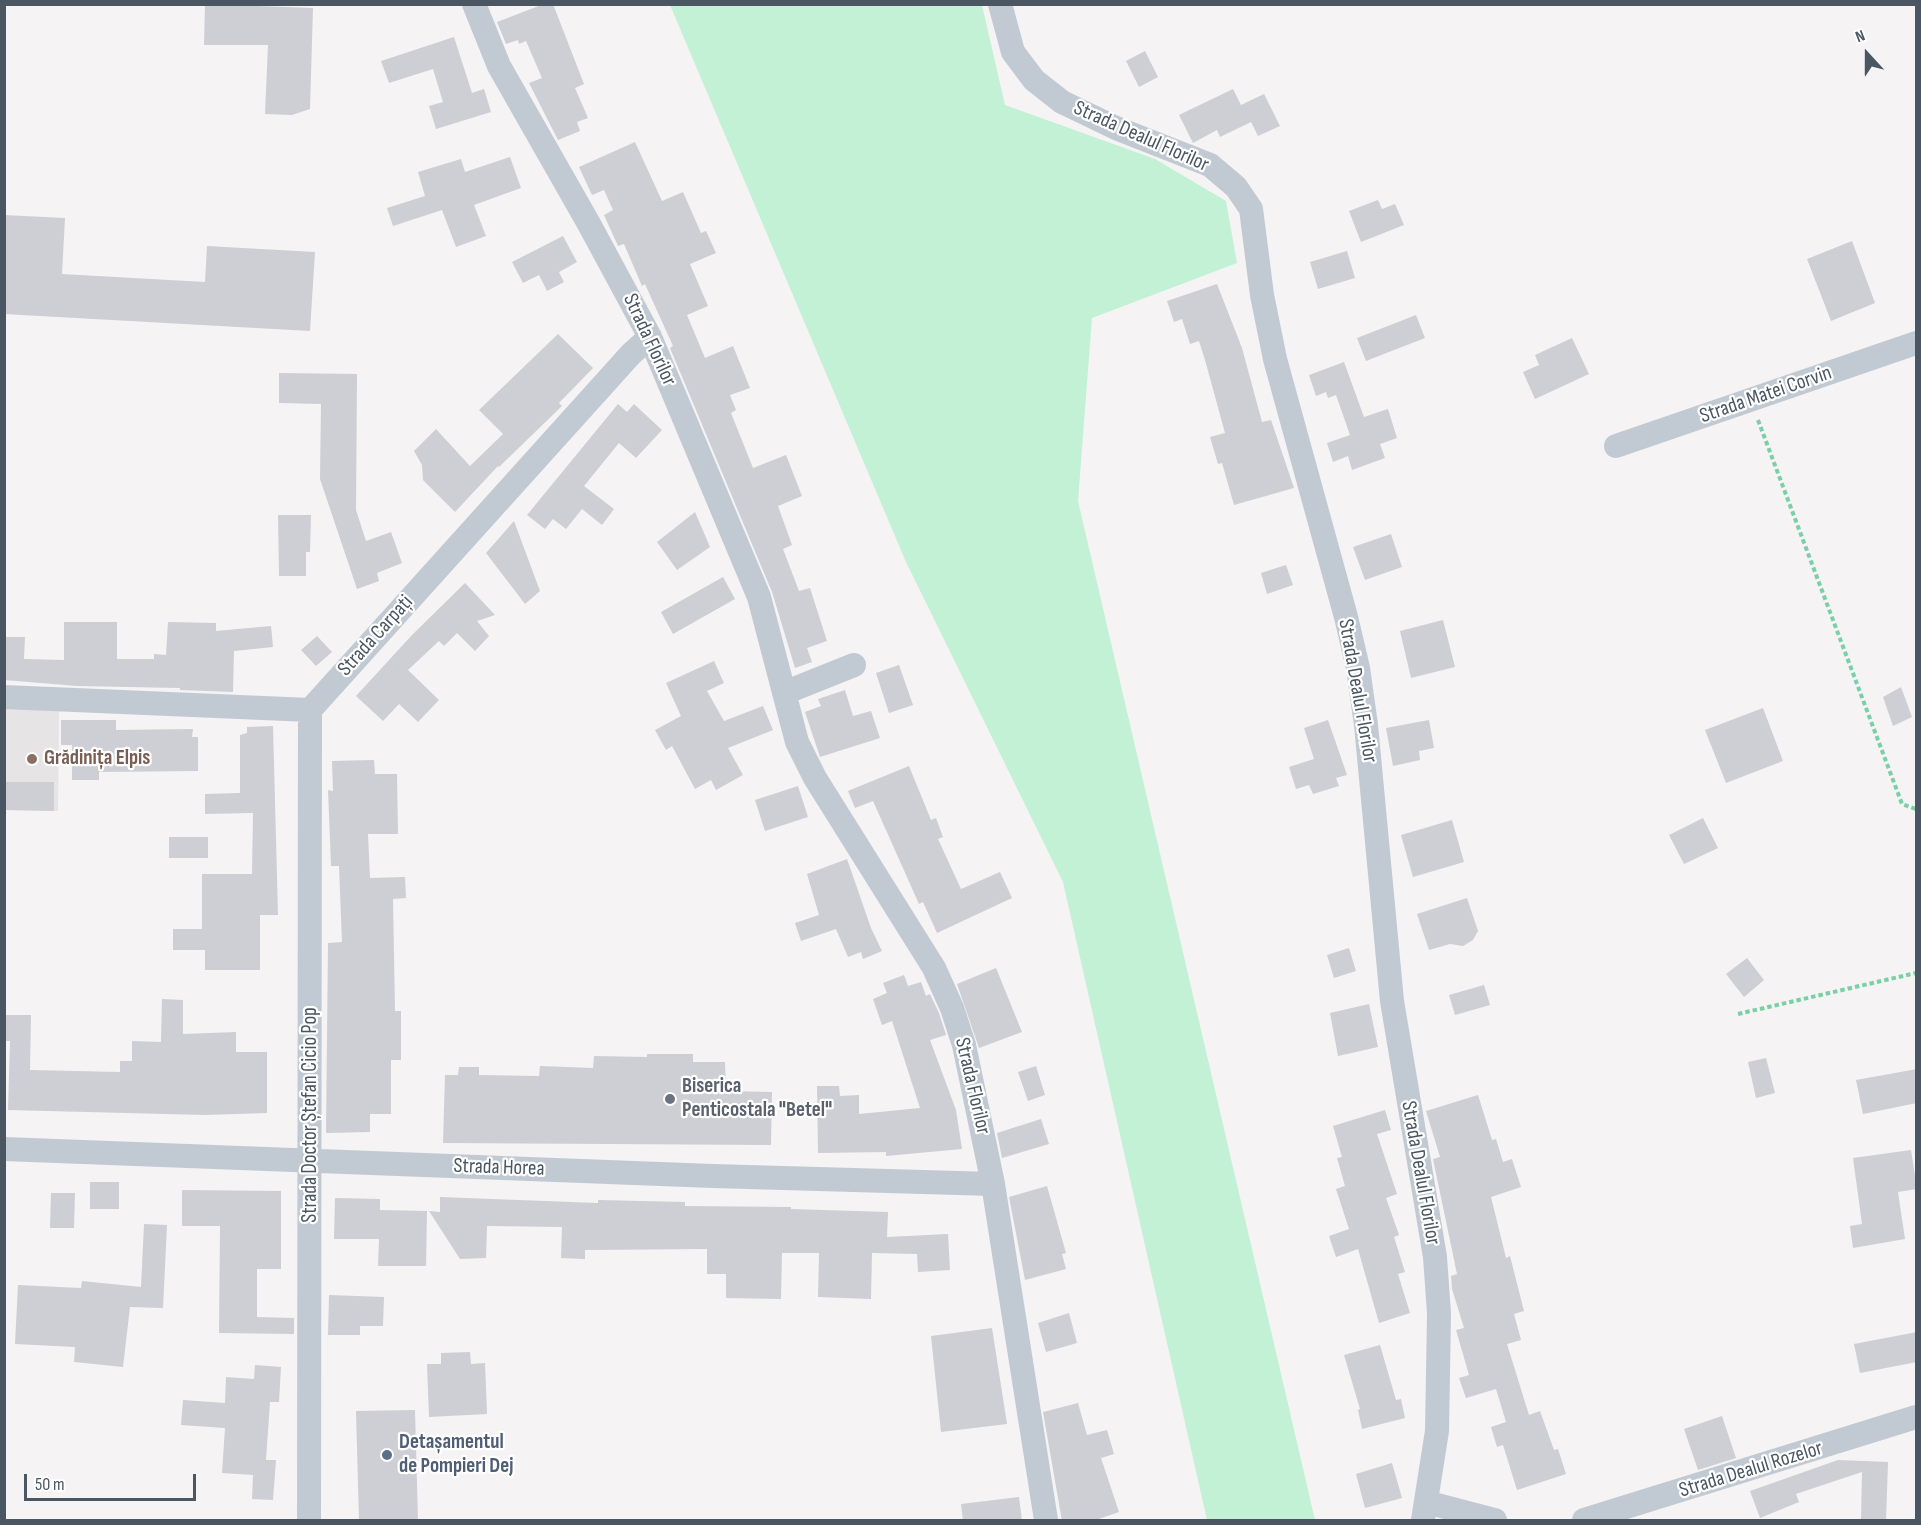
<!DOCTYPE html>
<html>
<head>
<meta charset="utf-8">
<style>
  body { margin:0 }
  #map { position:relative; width:1921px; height:1525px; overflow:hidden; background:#f5f3f3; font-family:"Sofia Sans Condensed",sans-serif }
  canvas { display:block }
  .frame { position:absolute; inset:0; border:6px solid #4a5661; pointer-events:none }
  .north { position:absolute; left:1837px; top:24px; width:60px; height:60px; -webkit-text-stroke:4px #fff; paint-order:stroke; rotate:339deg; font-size:16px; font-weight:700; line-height:24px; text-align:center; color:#4a5661 }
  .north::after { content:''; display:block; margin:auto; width:21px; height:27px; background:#4a5661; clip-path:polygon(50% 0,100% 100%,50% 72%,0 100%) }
  .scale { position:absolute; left:24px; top:1474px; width:172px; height:27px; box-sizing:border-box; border:3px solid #4a5661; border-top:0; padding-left:8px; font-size:18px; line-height:21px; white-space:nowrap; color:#4a5661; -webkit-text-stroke:4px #fff; paint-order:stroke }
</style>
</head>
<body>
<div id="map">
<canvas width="1921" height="1525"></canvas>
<div class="frame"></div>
<div class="north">N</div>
<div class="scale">50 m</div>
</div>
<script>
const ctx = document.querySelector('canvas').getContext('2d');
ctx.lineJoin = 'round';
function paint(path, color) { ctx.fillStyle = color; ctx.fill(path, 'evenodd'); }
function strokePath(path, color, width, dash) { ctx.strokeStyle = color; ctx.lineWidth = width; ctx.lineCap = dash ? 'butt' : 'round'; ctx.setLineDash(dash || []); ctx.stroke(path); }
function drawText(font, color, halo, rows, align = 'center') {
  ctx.font = font + ' "Sofia Sans Condensed",sans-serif'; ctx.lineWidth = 4.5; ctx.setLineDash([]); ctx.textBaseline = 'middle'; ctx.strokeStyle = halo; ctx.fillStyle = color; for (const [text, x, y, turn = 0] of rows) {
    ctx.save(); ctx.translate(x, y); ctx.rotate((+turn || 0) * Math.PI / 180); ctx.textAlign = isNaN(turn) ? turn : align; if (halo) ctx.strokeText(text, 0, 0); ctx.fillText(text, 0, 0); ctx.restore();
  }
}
paint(new Path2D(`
  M5,706L59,707L58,811L5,810Z`), '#e6e4e5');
paint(new Path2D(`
  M670,5H982L1005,105L1155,159L1226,201L1237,263L1092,318L1078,501L1315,1520H1207L1063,882L906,562Z`), '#c3f1d5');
paint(new Path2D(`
  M205,4L313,8L310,109L292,115L265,114L268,45H204Z
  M544,4H553L584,84L575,88L588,118L577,122L580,131L558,140L529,83L542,78L526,41L519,44L518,40L506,44L497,22Z
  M454,37L472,93L484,89L491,112L436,129L429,106L443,102L433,69L389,83L381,61Z
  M1145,51L1158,77L1139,87L1126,61Z
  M1233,89L1241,105L1264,94L1280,126L1258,136L1251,122L1220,137L1217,130L1193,143L1179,115Z
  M635,142L662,201L683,192L701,233L706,231L716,253L690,264L708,306L687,315L705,358L733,346L750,388L730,395L736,410L731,413L753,468L786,455L802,496L778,506L792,545L783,549L799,591L810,588L827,641L807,648L812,662L795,668L772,592L670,348L673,346L645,284L642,286L624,244L618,246L604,215L613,210L604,190L592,195L579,167Z
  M510,157L521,188L474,205L486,236L456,247L442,210L393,226L387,208L425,196L418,172L461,159L465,172Z
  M1378,200L1382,209L1395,204L1404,225L1361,242L1349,211Z
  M4,215L65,218L62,274L205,282L207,246L315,252L310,331L4,314Z
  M563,236L577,262L559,272L564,282L547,291L539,275L523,283L512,262Z
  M1852,241L1875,303L1831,321L1807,259Z
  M1347,251L1355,278L1318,289L1310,262Z
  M1217,284L1242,348L1262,422L1271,420L1294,488L1234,505L1222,463L1218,464L1210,437L1225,433L1205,360L1199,341L1190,344L1182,319L1174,322L1167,301Z
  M1416,315L1425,338L1366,361L1357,338Z
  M558,334L593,368L559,403L562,406L499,467L498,466L455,512L423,480L422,465L414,451L436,429L470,466L503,434L479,410Z
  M1572,338L1589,374L1535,399L1523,372L1539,365L1535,355Z
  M1344,362L1364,417L1388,409L1397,438L1380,444L1385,458L1352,470L1348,456L1333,462L1327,443L1350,435L1336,395L1328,398L1326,392L1316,396L1309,375Z
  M279,373L357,374L356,510L366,541L391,532L402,563L377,573L379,581L357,589L320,479L321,404L279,403Z
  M618,404L627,412L634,404L662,430L636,458L619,443L584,486L614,509L602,525L582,509L566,529L553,519L545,529L527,515Z
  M695,512L710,547L677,570L657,542Z
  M278,515H311L310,552H306V576H279Z
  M514,521L540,591L525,604L486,553Z
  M1391,534L1402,567L1365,580L1353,547Z
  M1286,565L1293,585L1267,594L1261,573Z
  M723,577L735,599L673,634L661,612Z
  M465,583L495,615L477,621L489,636L475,651L457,633L444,646L439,641L408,670L439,700L418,722L399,704L383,721L356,696L412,635Z
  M1443,620L1455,667L1411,678L1400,631Z
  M64,622H117V659H154V654L166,655L168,622L216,623V631L271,626L273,647L234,651L233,692L180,690V688L77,686L4,680V637H25L24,659L64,660Z
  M317,636L332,652L316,666L301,650Z
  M714,661L724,683L707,691L724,721L763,706L773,730L728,748L743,775L716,790L711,780L695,789L672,746L666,750L655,730L681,716L666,683Z
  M899,665L913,705L889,713L876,673Z
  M1901,687L1912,717L1893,726L1883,697Z
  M845,690L853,716L871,711L880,738L820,757L805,712L821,706L818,699Z
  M1763,708L1783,761L1726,783L1705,730Z
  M61,720H116V730L193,729L192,737H198V771L99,772V780H72V745H61Z
  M1328,720L1347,775L1336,778L1339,786L1313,794L1309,785L1296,789L1289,767L1314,759L1304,728Z
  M1429,720L1434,748L1419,751L1420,760L1393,766L1386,728Z
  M273,726L278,915H260V970H205V950H173V929H202V874H252L253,813L205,814V794L240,793V735L247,733V727Z
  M374,760L375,774H397L398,834H368L370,878L405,877L406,898L393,899L395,1011H401V1060H391V1114H370V1132L326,1133L328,943L342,942L339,866H331L328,790L333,791L332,761Z
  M909,766L931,820L936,818L943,837L938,839L961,889L1000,872L1012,898L937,933L923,902L919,904L873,801L855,808L848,791Z
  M4,782H54V811L4,810Z
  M798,786L808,817L765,831L755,800Z
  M1703,818L1718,848L1684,864L1669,835Z
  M1452,820L1464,862L1413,877L1401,835Z
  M169,837H208V858H169Z
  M847,859L871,928L882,951L863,959L861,952L848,957L836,929L801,941L795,923L819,915L807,874Z
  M1467,898L1478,931L1473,940L1463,946L1450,944L1429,950L1417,914Z
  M1349,948L1356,971L1334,978L1327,955Z
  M1747,958L1764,980L1744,997L1726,974Z
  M996,968L1022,1032L979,1048L957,984Z
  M904,975L908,986L921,982L926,996L930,994L939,1013L946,1035L930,1040L956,1110L962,1149L886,1156V1152L818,1153L817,1086H839L840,1096L859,1095V1114L920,1108L892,1021L882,1025L873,999L887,993L883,983Z
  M1484,985L1490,1005L1455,1015L1449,995Z
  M162,999L183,1000V1034L236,1032V1052H267V1113L205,1115L8,1110L10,1041H4V1015H31L30,1070L120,1072V1061H132V1041L161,1042Z
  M1369,1004L1378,1047L1338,1056L1330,1013Z
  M647,1054H693V1062H725L726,1091L772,1092L771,1145L443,1143L445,1075H458L459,1067H479V1075L539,1076L540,1066L593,1068L594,1056L647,1057Z
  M1766,1058L1775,1093L1756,1098L1748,1062Z
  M1036,1066L1045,1095L1028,1101L1018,1072Z
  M1917,1069V1103L1863,1114L1856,1080Z
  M1478,1095L1492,1140L1496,1139L1503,1162L1512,1159L1521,1187L1491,1197L1506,1258L1510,1256L1524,1311L1514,1314L1521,1340L1507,1344L1529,1415L1540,1411L1554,1450L1558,1449L1566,1474L1517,1490L1503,1445L1497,1447L1491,1427L1506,1422L1496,1389L1466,1398L1459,1378L1469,1375L1456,1330L1464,1328L1452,1289L1451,1276L1457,1274L1433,1159L1440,1157L1426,1111Z
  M1385,1110L1391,1130L1377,1134L1397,1194L1386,1198L1399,1235L1394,1237L1405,1272L1398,1274L1410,1313L1379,1323L1358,1249L1336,1257L1329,1236L1349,1229L1336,1189L1345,1186L1337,1158L1342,1157L1333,1126Z
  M1041,1119L1049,1144L1002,1158L997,1133Z
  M1911,1150L1917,1189L1898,1192L1905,1239L1853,1248L1850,1226L1862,1224L1853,1158Z
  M90,1182H119V1209H90Z
  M1047,1186L1066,1253L1062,1254L1066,1269L1025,1280L1009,1197Z
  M182,1190L281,1191V1269H257V1317L294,1318V1334L219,1333L220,1226H182Z
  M51,1193H75L74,1228H50Z
  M440,1197L598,1203V1200L685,1202V1206L791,1207V1209L888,1212L887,1237L948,1234L950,1270L918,1272L917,1254L872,1253L871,1299L818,1297L819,1253H782L781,1299L726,1298V1274H707V1249L585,1250V1259L561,1258L562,1227L487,1226L486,1258L460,1259L429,1211L440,1212Z
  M335,1198L380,1199V1210L427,1211L426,1266H378L379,1239H334Z
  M144,1224L167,1225L163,1308L130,1307L123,1367L74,1362L75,1347L15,1344L18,1285L81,1288L82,1281L141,1287Z
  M329,1295L384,1297L383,1326H360V1335H328Z
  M1069,1313L1077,1343L1046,1352L1038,1323Z
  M992,1328L1007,1424L941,1432L931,1336Z
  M1917,1332V1362L1860,1373L1854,1344Z
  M1380,1345L1396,1400L1401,1399L1405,1418L1362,1429L1358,1410L1360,1409L1344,1355Z
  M470,1352L471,1364L485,1363L487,1414L429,1417L427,1364H441V1353Z
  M255,1365L281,1367L279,1402H270L266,1460H276L273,1500L252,1499L253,1475L222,1473L225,1428L181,1425L183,1400L225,1403L226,1377L254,1379Z
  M1078,1403L1087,1435L1107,1430L1114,1454L1101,1458L1119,1512L1093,1521H1062L1043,1412Z
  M415,1410L418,1521H359L356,1411Z
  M1722,1416L1736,1458L1698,1470L1684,1429Z
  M1838,1460L1888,1462L1886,1521L1861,1520L1862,1472L1796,1494L1799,1502L1760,1518L1750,1491Z
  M1392,1463L1402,1498L1365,1508L1356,1474Z
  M1019,1497L1022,1521H963L961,1504Z`), '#cdcfd5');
strokePath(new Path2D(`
  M1758,420L1902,804L1916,809
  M1738,1014L1916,973`), '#7ad0a6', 4, [4.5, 3]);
strokePath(new Path2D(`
  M474,4L499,66L589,224L650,337L759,597L797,742L815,778L934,968L952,1008L964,1045L993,1184L1046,1520
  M1000,4L1013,52L1034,80L1062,102L1116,128L1210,165L1236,187L1251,209L1262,295L1275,359L1346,617L1358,668L1366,725L1392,1001L1435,1257L1439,1313L1437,1431L1423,1520
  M1616,446L1916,343
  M784,693L854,665
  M4,697L310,710
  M310,710L631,354L650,337
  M4,1149L713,1176L993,1184
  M1426,1502L1495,1520
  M309,1520L310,710
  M1584,1520L1916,1417`), '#c1cad2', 24);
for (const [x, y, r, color] of [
  [32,759,6,"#8d6e63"],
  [670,1099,6,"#6b7280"],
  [387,1455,6,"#5c6f8a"]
]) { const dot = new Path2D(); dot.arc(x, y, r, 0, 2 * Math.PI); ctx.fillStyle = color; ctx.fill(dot); strokePath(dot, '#fff', 2); }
drawText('21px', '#4a5661', '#fff', [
  ["Strada Dealul Florilor",1141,137,24],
  ["Strada Florilor",649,340,65],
  ["Strada Matei Corvin",1766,395,-19],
  ["Strada Carpați",376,636,-48],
  ["Strada Dealul Florilor",1357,691,80],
  ["Strada Florilor",972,1086,77],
  ["Strada Doctor Ștefan Cicio Pop",311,1115,-90],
  ["Strada Horea",499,1168,2],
  ["Strada Dealul Florilor",1420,1173,80],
  ["Strada Dealul Rozelor",1751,1470,-17]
]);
drawText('bold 21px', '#785e54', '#fff', [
  ["Grădinița Elpis",44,759]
], 'left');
drawText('bold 21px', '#5b616d', '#fff', [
  ["Biserica",682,1087],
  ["Penticostala \"Betel\"",682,1111]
], 'left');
drawText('bold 21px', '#4e5e75', '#fff', [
  ["Detașamentul",399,1443],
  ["de Pompieri Dej",399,1467]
], 'left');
</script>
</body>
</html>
